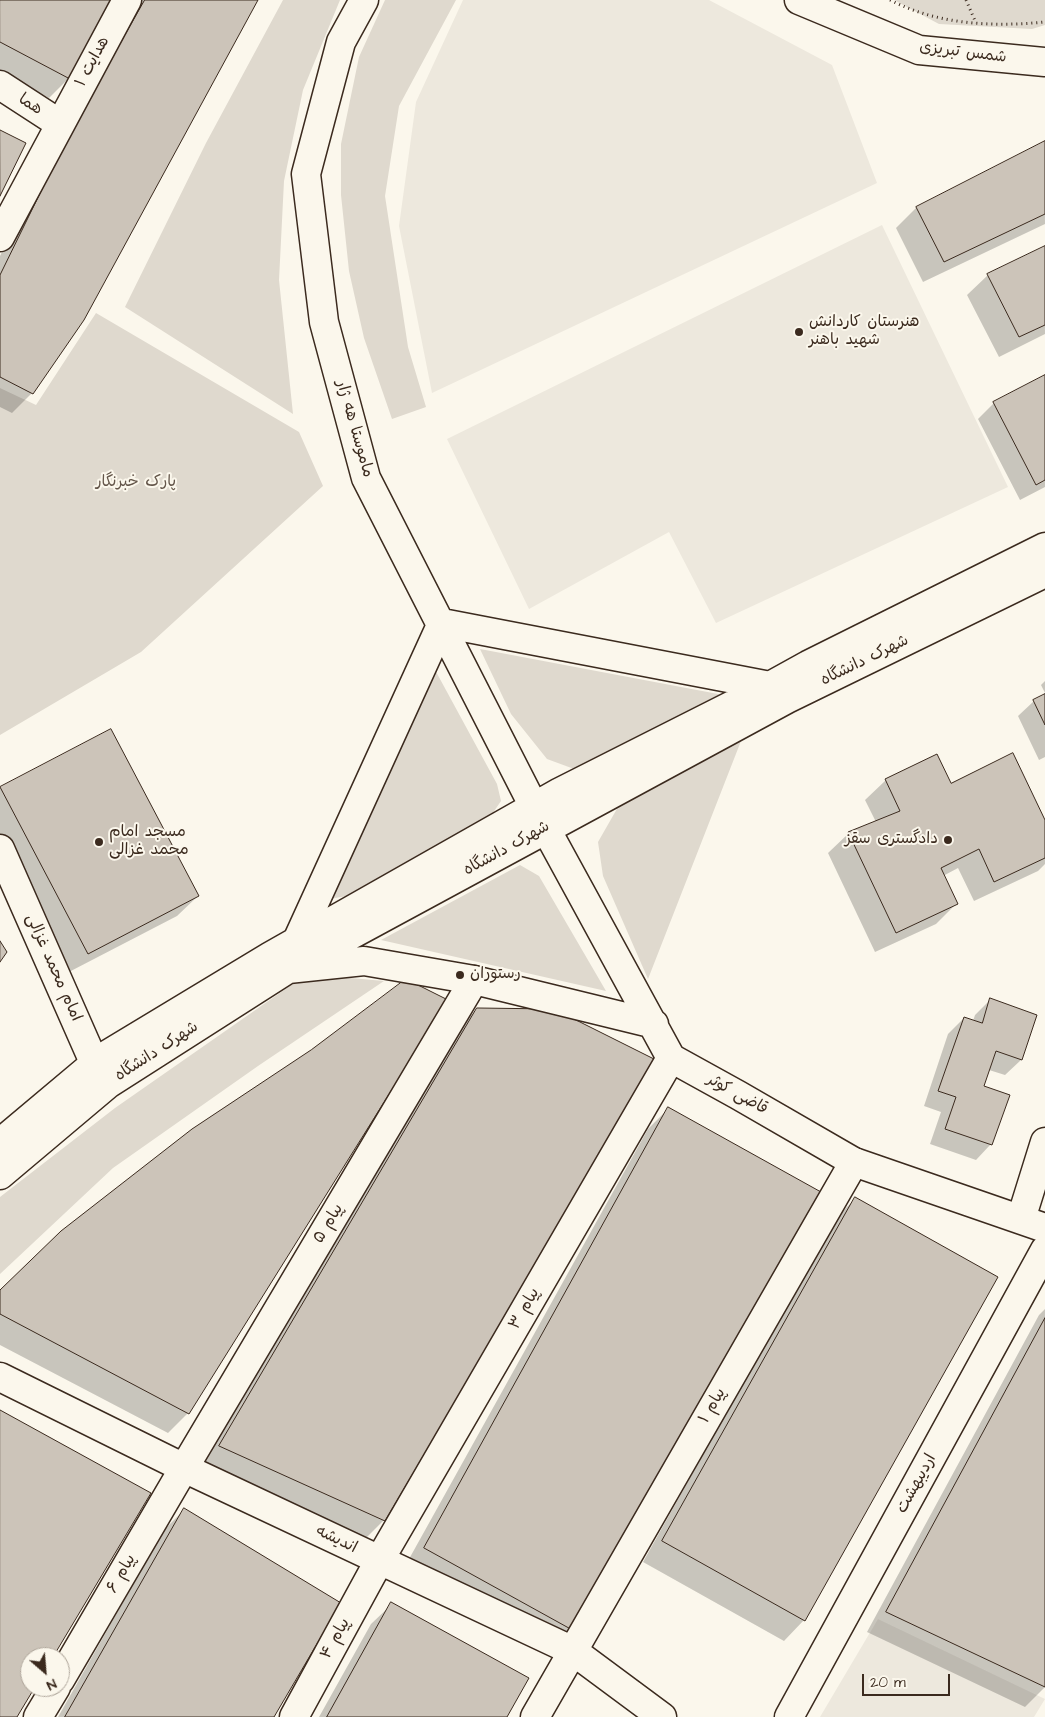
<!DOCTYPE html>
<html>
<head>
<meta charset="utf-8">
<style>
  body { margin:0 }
  #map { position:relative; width:1045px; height:1717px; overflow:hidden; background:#fbf7ec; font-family:"Architects Daughter",sans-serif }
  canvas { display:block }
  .north { position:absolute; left:20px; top:1647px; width:50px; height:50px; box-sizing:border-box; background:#fbf7ec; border:1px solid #aea59a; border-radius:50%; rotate:153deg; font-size:14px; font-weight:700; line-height:20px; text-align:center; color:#3b2a1e }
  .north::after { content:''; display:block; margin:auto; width:18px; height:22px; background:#3b2a1e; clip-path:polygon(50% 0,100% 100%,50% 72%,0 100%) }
  .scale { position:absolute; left:862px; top:1674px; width:88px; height:22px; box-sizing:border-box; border:2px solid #3b2a1e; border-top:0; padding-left:6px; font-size:15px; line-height:18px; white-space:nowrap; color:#3b2a1e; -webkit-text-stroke:4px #fbf7ec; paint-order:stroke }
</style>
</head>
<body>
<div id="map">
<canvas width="1045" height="1717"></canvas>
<div class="north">N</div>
<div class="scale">20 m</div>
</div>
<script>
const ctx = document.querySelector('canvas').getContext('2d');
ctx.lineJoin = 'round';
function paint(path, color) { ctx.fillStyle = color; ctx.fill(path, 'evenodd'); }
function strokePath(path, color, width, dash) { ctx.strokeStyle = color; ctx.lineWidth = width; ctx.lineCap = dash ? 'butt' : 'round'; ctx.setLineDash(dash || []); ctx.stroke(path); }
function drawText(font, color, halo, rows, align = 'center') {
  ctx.font = font + ' "Architects Daughter","Playpen Sans Arabic",sans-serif'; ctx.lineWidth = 4; ctx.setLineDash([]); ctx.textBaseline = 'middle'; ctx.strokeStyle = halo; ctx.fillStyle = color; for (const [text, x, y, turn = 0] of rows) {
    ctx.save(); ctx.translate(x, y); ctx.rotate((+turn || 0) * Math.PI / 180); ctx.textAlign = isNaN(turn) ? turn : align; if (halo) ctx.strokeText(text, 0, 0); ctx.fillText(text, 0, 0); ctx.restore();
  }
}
paint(new Path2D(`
  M463,0H709L832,65L877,183L432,393L399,226L416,102Z
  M882,225L1008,487L716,623L669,532L529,609L447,439Z
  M878,1619L1045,1699L1034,1717H820Z`), '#ede8dd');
paint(new Path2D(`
  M283,0H340L303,90L284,181L279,280L293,414L125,307L206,143Z
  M385,0H456L399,106L385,196L408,347L426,407L392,419L364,338L349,271L341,195V144L359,57Z
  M894,0H1045V25L1032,29L939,24Z
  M96,313L299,432L323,486L141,652L0,735V388L36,405Z
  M480,649L734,697L585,773L547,759L511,714Z
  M434,668L497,784L501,801L486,823L353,895L329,899Z
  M741,741L648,979L603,876L598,842L618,807Z
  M520,865L539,876L606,991L381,940Z
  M307,974L384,981L258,1066L113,1168L0,1274V1197L115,1108Z`), '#dfd9ce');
paint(new Path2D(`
  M0,0H110L69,78L49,98L0,73Z
  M138,0H256L32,393L12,413L0,407V256L51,151Z
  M1045,143V224L923,282L896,228L916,208Z
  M1045,247V334L999,357L967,295L988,275Z
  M1045,377V487L1020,500L978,419L994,403Z
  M1045,681V693L1041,685Z
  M1045,696V757L1039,760L1018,716L1034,701Z
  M110,730L198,896L177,916L67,973L0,846V788Z
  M886,780L950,785L1045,823V864L1038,871L974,901L958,868L943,876L956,904L936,924L875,952L828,853L849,833L876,822L865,800Z
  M990,1000L1036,1015L1021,1060L1005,1075L989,1070L983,1087L991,1144L976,1160L930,1144L941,1112L924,1106L948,1034L964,1018L973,1021L975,1015Z
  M477,1009L384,1520L364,1540L200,1467L457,1029Z
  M668,1109L575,1631L555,1652L404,1568L648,1129Z
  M855,1199L804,1620L784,1641L643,1562L835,1219Z
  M0,1292L188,1413L168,1433L0,1345Z
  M1045,1309V1687L1025,1707L867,1632L1039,1315Z
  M184,1510L273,1717H58L164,1530Z
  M392,1604L505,1717H319L371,1624Z`), '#0003');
const building = new Path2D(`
  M0,0H112L70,79L0,42Z
  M145,0H258L84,320L33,394L0,377V275L71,130Z
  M0,130L26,143L0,196Z
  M1045,141V214L944,262L916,207Z
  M1045,246V325L1019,337L987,274Z
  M1045,375V480L1036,485L993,402Z
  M1045,694V725L1033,700Z
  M111,729L199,896L88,954L0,787Z
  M1013,753L1045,820V858L994,882L979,849L941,868L958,904L896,933L848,832L900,811L885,779L937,754L951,783Z
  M0,941L7,952L0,962Z
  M406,979L448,1000L189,1414L0,1314V1290L61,1231L192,1129L311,1050Z
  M990,998L1037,1015L1022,1060L996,1051L984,1086L1010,1095L992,1145L945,1129L956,1097L938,1091L964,1017L982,1023Z
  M477,1008L554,1009L656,1060L385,1521L219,1446Z
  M668,1107L821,1192L576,1632L424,1548Z
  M855,1197L998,1277L805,1621L662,1541Z
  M1045,1318V1687L886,1612Z
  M0,1410L151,1493L53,1657H30V1687H35L17,1717H0Z
  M184,1508L341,1603L274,1717H65Z
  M391,1602L529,1678L507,1717H327Z`);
paint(building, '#ccc4b9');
strokePath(building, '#3b2a1e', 1);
const minor = new Path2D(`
  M799,0L919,50L1045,62
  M0,85L60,124
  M0,237L127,0
  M0,849L104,1085
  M1021,1219L1045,1142
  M0,1377L184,1468L573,1651L662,1717
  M60,1680L184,1468L474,980
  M38,1717L56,1687
  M294,1717L379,1561L671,1058
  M535,1717L854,1162
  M789,1717L1045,1250`);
const major = new Path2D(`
  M364,0L341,42L306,174L324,322L366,478L534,807L671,1058L738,1095L854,1162L1045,1228
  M654,1024L474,980L364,961L288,969L296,943L442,623L770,686L774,689
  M0,1143L100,1059L269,957L560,792L770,686L808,665L1045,547
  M0,1175L108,1084L288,969L787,699L1045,573`);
strokePath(minor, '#3b2a1e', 31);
strokePath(major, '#3b2a1e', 31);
strokePath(new Path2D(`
  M890,0C939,25 992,27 1045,22
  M966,0L976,23`), '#3b2a1e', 3, [1, 4]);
strokePath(minor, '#fbf7ec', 28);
strokePath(major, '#fbf7ec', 28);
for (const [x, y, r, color] of [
  [799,332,5,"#3b2a1e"],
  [948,840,5,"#3b2a1e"],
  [99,842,5,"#3b2a1e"],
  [460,975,5,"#3b2a1e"]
]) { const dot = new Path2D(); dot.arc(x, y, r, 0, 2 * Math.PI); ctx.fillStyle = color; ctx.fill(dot); strokePath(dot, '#fbf7ec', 2); }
drawText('16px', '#3b2a1e', '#fbf7ec', [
  ["شمس تبریزی",963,53,7],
  ["هدایت ۱",93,62,-62],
  ["هما",30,105,33],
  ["ماموستا هه ژار",354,429,74],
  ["شهرک دانشگاه",865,661,-26],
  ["شهرک دانشگاه",507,849,-29],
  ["امام محمد غزالی",53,968,66],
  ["شهرک دانشگاه",157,1052,-33],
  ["قاضی کوثر",737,1095,29],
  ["پیام ۵",329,1224,-59],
  ["پیام ۳",525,1309,-60],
  ["پیام ۱",713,1406,-60],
  ["اردیبهشت",917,1484,-61],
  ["اندیشه",336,1540,26],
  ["پیام ۶",122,1574,-60],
  ["پیام ۴",336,1639,-61]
]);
drawText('16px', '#3b2a1e', '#fbf7ec', [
  ["هنرستان کاردانش",809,323],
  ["شهید باهنر",809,341],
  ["مسجد امام",109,833],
  ["محمد غزالی",109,851],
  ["دادگستری سقز",938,840,"right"],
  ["رستوران",470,975]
], 'left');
drawText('16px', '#64564a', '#fbf7ec', [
  ["پارک خبرنگار",136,483]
]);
</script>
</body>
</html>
